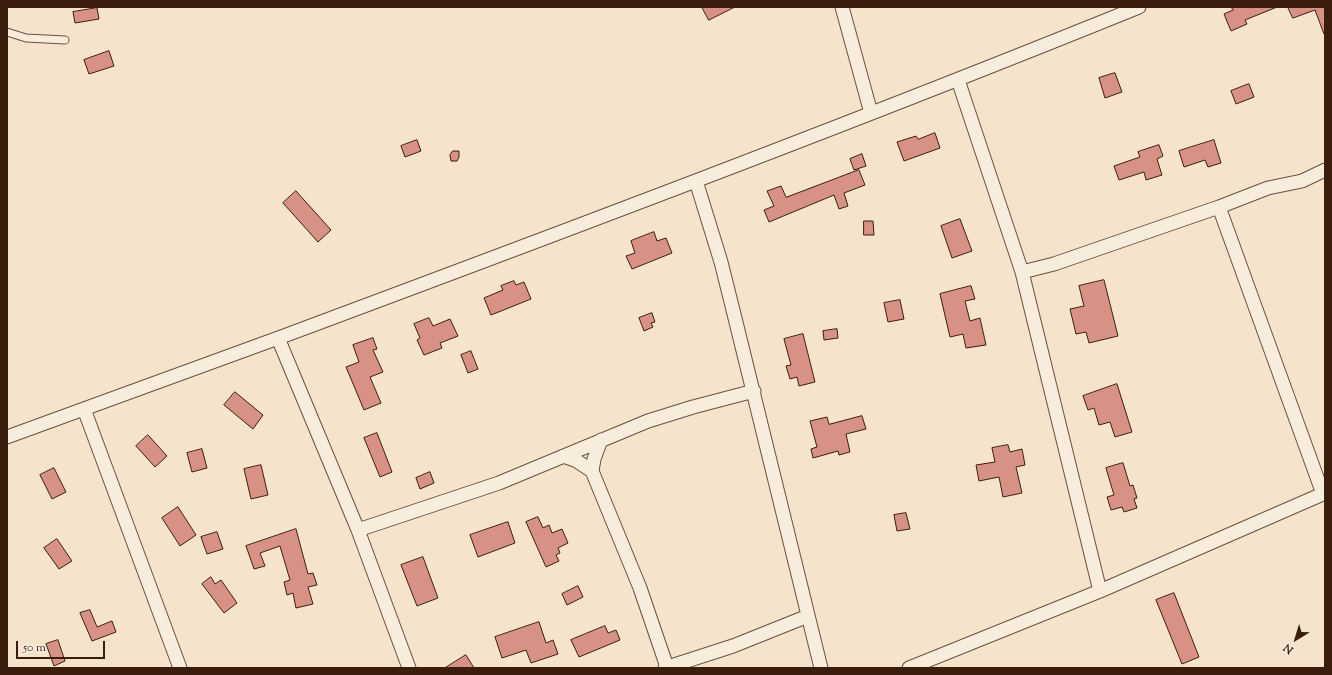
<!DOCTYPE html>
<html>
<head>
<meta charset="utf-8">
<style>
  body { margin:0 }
  #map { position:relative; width:1332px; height:675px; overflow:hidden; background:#f5e4cb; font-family:"Sorts Mill Goudy",serif }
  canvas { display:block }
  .frame { position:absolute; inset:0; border:8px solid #3b1d0e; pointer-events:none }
  .north { position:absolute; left:1276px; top:619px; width:40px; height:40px; -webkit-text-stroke:3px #f8eddd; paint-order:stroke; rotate:218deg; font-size:11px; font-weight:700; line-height:16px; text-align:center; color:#3b1d0e }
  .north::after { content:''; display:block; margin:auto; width:14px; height:18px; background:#3b1d0e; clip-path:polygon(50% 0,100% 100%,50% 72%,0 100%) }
  .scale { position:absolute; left:16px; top:641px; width:89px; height:18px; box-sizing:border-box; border:2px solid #3b1d0e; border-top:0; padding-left:5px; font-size:12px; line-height:14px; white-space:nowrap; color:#3b1d0e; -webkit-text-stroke:3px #f8eddd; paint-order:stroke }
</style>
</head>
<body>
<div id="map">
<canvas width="1332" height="675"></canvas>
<div class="frame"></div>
<div class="north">N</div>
<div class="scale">50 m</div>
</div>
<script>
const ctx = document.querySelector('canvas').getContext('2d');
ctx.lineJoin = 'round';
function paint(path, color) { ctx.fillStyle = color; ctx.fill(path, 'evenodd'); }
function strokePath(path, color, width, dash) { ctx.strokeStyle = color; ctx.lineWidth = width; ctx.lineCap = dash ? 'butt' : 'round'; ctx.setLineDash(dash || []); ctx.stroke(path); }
const building = new Path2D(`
  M702,7H735L709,20Z
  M1231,7H1277L1245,20L1247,24L1231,31L1224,14L1233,10Z
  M1288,7H1325V34H1324L1315,10L1293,18Z
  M97,8L99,19L75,23L73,12Z
  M109,51L114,66L89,74L84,60Z
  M1115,73L1122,92L1105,98L1099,78Z
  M1249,84L1254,97L1236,104L1231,91Z
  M935,133L940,148L904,161L897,142L916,136L918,139Z
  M417,140L421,151L405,157L401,146Z
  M1214,140L1221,163L1208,167L1205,160L1184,167L1179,151Z
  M1159,145L1163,156L1157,159L1162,175L1146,180L1144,172L1119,180L1114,166L1140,157L1138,152Z
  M453,151H459V157L457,161H451L450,155Z
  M862,154L866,166L854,170L850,159Z
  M859,170L865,185L844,193L848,206L839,209L834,195L769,222L764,210L774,206L767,191L781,186L786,197Z
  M296,191L331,230L318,242L283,203Z
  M960,219L972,251L952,258L941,226Z
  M864,221H873L874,235H864Z
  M654,232L657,241L666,238L672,253L632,269L626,256L635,253L631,241Z
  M1104,280L1118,336L1089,343L1086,332L1076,334L1070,309L1084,306L1079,286Z
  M514,281L516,285L524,282L531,299L491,315L484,298L503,290L501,286Z
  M971,286L975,299L965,301L970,321L980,318L986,345L966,348L963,334L950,337L940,294Z
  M900,300L904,319L888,322L884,303Z
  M652,313L655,322L651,323L653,327L644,331L639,318Z
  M429,318L433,326L450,319L458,336L440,343L442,348L424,355L417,340L420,338L414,324Z
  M837,329L838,338L824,340L823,331Z
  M803,334L815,382L799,386L797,377L790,379L786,366L791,365L784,339Z
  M373,338L377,349L373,350L383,372L370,377L381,403L364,410L346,367L359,362L353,345Z
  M471,351L478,369L468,373L461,355Z
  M1117,384L1132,432L1115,437L1110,422L1099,425L1094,408L1088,410L1083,396Z
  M235,392L263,415L253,429L224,405Z
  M862,416L866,429L846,434L850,452L839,455L838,451L813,458L811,449L817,447L810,421L827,417L829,424Z
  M377,433L392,472L380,477L364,438Z
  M148,435L167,456L155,467L136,446Z
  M1008,445L1010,452L1022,449L1025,465L1016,467L1022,493L1003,497L999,477L979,481L976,465L995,462L992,448Z
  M202,449L207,468L192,472L187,453Z
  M1123,463L1130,486L1133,485L1137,498L1134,499L1137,508L1124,512L1122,507L1111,510L1107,497L1114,495L1106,468Z
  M261,465L268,495L251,499L244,469Z
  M54,468L66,492L52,499L40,475Z
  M430,472L434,483L420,489L416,478Z
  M178,507L196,535L180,546L162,518Z
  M906,513L910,529L897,531L894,515Z
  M538,517L543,528L549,525L552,533L562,529L568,543L558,548L560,553L556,555L559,561L546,567L526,522Z
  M508,522L515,543L478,557L470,535Z
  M296,529L308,574L313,573L317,585L308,587L313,604L296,608L293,593L287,595L284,582L290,580L280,546L260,553L265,566L254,569L246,546Z
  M217,532L223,549L207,554L201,537Z
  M57,539L72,561L59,569L44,548Z
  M423,557L438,598L417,606L401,565Z
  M211,577L215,584L221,580L237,603L224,613L202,584Z
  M578,586L583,597L567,605L562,594Z
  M1174,593L1199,657L1182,664L1156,600Z
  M90,610L97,627L112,621L116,632L92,641L80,613Z
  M539,622L546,643L553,640L558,654L531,663L526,650L502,658L495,637Z
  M605,626L608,633L616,630L620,640L579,657L571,640Z
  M58,640L65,661L54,666L46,644Z
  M466,655L474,668H445Z`);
paint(building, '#d89285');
strokePath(building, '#3b1d0e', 1);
const lane = new Path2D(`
  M7,32L26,38L65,40`);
const street = new Path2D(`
  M842,7L871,113
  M958,80L1022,272L1100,591
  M696,181L721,262L733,310L821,668
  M1219,207L1323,494
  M1022,272L1054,264L1219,207L1268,188L1302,181L1325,170
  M278,338L358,530L409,668
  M84,409L180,668
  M7,437C98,403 190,371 281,337C568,230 855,122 1139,7
  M563,456L577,461L592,471L640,588L667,667
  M592,471L594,459L601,440
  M358,530L499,483L648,421L693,407L754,391
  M665,668L733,646L808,616
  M909,668L1100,591L1325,493`);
strokePath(lane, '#6a4f3d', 9);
strokePath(street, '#6a4f3d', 15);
strokePath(lane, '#f8eddd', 7);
strokePath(street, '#f8eddd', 13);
</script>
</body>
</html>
